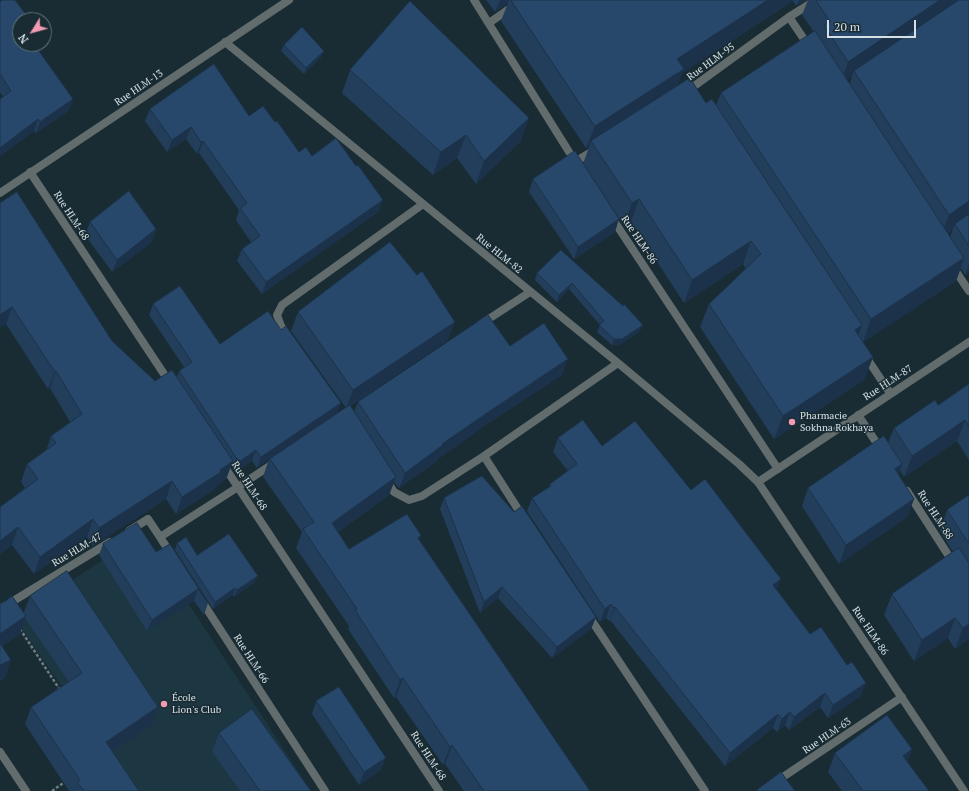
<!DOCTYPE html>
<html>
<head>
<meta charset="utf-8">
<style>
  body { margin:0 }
  #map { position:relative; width:969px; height:791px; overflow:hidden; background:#192c33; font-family:"PT Serif",serif }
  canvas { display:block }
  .north { position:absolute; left:12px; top:12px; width:40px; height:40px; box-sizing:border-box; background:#192c33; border:1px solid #64747a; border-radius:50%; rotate:233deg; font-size:11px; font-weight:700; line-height:16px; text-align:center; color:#d5e0e5 }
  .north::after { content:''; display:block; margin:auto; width:14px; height:18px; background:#f19ab2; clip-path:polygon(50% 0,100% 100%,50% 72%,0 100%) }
  .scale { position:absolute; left:827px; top:20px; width:89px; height:18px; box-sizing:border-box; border:2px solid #d5e0e5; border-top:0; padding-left:5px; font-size:12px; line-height:14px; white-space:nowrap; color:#d5e0e5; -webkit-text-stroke:3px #192c33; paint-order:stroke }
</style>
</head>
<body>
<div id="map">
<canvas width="969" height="791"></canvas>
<div class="north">N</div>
<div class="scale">20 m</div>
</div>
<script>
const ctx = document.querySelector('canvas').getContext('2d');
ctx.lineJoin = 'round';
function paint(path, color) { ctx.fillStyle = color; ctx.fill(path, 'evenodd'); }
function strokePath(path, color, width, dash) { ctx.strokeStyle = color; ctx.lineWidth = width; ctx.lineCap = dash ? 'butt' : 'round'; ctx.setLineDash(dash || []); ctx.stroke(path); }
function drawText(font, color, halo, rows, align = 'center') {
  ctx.font = font + ' "PT Serif",serif'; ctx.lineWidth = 3; ctx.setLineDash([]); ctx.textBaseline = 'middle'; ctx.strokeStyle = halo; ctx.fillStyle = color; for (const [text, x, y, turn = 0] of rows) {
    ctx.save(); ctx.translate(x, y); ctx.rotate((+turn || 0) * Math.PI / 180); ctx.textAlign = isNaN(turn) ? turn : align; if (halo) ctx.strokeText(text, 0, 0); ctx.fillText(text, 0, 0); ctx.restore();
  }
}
paint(new Path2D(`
  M143,534L311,791H135L14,618Z`), '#1c3741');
strokePath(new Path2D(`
  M20,629L60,690
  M52,791L66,781`), '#6d7c82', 2.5, [3, 2]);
strokePath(new Path2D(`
  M129,531L148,519L160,537L238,487
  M160,537L172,556
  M201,600L325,791
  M0,609L110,542`), '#626c6c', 8);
strokePath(new Path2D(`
  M474,0L576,163
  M789,17L810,48
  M489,23L522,0
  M225,42L618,363L739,464L758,482L964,791
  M686,92L789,17L816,0
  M575,162L593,151
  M30,172L170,383
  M0,193L289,0
  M612,218L778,469
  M953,267L969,291
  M481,324L530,292
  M288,337L281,326L277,315L282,305L423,204
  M864,354L890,393
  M858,415L882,451
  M222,463L439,791
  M386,480L394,492L409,500L422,496L484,456
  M758,482L969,342
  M238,487L274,463
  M907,491L954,564
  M523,517L484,456L618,363
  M588,615L705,791
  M0,752L26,791
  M762,791L902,697`), '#626c6c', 8);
paint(new Path2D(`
  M486,0H806L796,6L793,1L682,73L677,86L706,103L716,105L721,93L814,32L802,15L808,0H969V273L965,275L961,268L956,281L863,342L873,357L864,380L774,439L700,327L709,304L746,269L743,264L684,303L631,222L624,226L600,190L615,232L574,259L529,192L533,179L583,164L589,147L586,148L501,21L508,3L495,12ZM852,76L850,84L847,80ZM953,229L950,237L948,233Z
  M0,2L20,44L73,99L68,111L36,133L34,131L0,156V99L3,97L0,92Z
  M284,45L324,51L321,57L304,74L281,51Z
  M350,70L521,141L476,184L457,158L433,175L342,93Z
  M150,109L249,116L299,152L312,156L383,200L378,212L262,294L237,261L242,249L251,242L236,220L239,210L199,153L197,154L186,139L167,152L145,121Z
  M0,203L112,341L155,381L177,377L179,371L184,367L149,315L153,304L220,344L281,330L341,403L337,413L346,408L291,331L298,312L448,340L350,406L354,412L358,402L510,346L562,375L487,424L438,459L437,461L399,488L394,482L389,495L338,532L349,549L421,535L419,541L590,791H464L445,764L443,765L396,697L394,698L348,629L349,626L296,548L302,532L263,477L269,459L257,468L252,461L235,473L231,466L226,479L216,486L215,489L176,514L166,499L93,546L87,537L34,574L12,545L0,554V507L25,488L21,482L27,464L46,451L51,436L70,422L50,388L48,389L6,324Z
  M90,222L156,229L152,242L112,272L85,235Z
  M561,250L640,331L619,345H612L597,332L600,325L569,289L557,302L535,280L537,273Z
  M969,384V460L957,441L904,477L900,470L898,475L914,499L907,517L839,564L802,506L808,488L888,443L894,428L938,405Z
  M558,438L602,446L691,490L777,590L810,634L861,696L828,718L820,707L789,730L785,725L777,732L773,728L725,766L610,620L609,621L606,618L600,622L527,511L532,498L549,487L550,484L568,471L553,452Z
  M969,495V639L955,649L948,638L914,661L884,615L892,594L953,552L940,531L947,510Z
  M444,498L596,617L591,629L552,658L498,598L480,613L440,509Z
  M177,543L197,555L255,582L234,597L233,595L213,609L175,550Z
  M103,544L156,552L170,544L208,603L204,615L194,601L147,631L99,555Z
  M30,596L158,707L152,725L112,751L139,791H69L25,724L31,707L69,682L25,618L20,634L2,646L5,678L0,680L2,604L24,612Z
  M316,701L381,770L359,785L312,714Z
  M219,733L311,791H240L212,752Z
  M912,749L907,762L929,791H842L828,772L835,753Z`), '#223e5b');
paint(new Path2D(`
  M500,0H509L508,3L495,12Z
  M768,0H794L793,1L682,73L675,92L591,141L589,147L586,148L595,126L677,59Z
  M799,0H806L796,6Z
  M940,0H965L854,71L852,76L840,85L848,62Z
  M324,51L321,57L304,74L306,68Z
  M73,99L68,111L36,133L40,122Z
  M529,118L521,141L476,184L484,161Z
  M38,119L34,131L0,156V148Z
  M191,127L186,139L167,152L172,140Z
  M466,135L457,158L433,175L441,152Z
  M203,141L199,153L197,154L201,142Z
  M639,199L631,222L624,226L632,203Z
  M383,200L378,212L262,294L266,282Z
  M969,201V213L966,220L955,224L953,229L940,237L949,215Z
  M619,219L615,232L574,259L578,247Z
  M156,229L152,242L112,272L117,260Z
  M751,241L743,264L684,303L692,280Z
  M964,258L956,281L863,342L871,319Z
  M969,264V273L965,275Z
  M572,283L569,289L557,302L559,295Z
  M12,307L6,324L0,328V315Z
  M455,322L448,340L346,408L353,390Z
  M643,325L640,331L619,345H612L614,339Z
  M862,325L854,348L855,330Z
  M873,357L864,380L774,439L783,416Z
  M568,359L562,375L487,424L438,459L437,461L399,488L405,473L442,444L493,409Z
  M56,371L50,388L48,389L55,372Z
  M341,403L337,414L257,468L261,457Z
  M965,420L957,441L904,477L912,456Z
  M256,450L252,461L235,473L239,462Z
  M233,461L226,479L216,486L215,489L176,514L182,497Z
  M902,464L895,483V469Z
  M396,477L389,495L325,541L332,523Z
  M172,481L166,499L93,546L99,528Z
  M914,499L907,517L839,564L846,545Z
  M93,519L87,537L34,574L40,557Z
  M18,527L12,545L0,554V541Z
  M421,535L415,554L418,538Z
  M258,576L255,582L234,597L237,590Z
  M781,579L776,592L773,585Z
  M502,587L498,598L480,613L484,602Z
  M235,588L233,595L213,609L215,602Z
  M198,589L194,601L147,631L152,620Z
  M611,604L606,618L600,622L605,609Z
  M615,607L610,620L609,621L614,608Z
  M26,616L20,634L0,647V634Z
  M596,617L591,629L552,658L557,647Z
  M955,618L948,638L914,661L922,640Z
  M969,624V639L955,649L963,628Z
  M11,660L5,678L0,680V665Z
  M403,678L396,697L394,698L400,680Z
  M866,683L861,696L828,718L833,705Z
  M825,693L820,707L789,730L794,717Z
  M158,707L152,725L99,760L106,742Z
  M790,712L785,725L777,732L782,719Z
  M778,714L773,728L725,766L730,753Z
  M452,745L445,764L443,765L450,747Z
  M912,749L905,768L903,756Z
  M386,758L381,770L359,785L364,772Z`), '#1b324a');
const building = new Path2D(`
  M3,0H15L30,20H20V44H34L73,99L40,122L38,119L0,148V99L11,91L0,74V2Z
  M511,0H768L677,59L684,69L595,126Z
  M816,0H940L848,62L824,25L830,22Z
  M959,0H969V201L949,215L854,71Z
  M410,1L529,118L484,161L466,135L441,152L350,70Z
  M302,27L324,51L306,68L284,45Z
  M815,31L964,258L871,319L721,93Z
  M214,64L249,116L263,106L275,122L277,121L299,152L306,147L312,156L336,138L356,166L358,165L383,200L266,282L242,249L260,236L240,208L247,203L203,141L201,142L191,127L172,140L150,109Z
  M690,78L706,103L712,99L862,325L855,330L873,357L783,416L709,304L761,254L751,241L692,280L639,199L632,203L591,141Z
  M575,151L619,219L578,247L533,179Z
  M129,191L156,229L117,260L90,222Z
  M17,192L112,341L155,381L172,370L233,461L220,470L221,472L182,497L172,481L99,528L93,519L40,557L18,527L0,541V507L38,479L27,464L56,443L51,436L82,414L56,371L55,372L12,307L0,315V203Z
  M969,214V246L955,224Z
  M390,242L417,275L422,271L455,322L353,390L298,312Z
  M561,250L623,306L624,304L643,325L622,339H614L599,325L604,321L572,283L559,295L537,273Z
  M180,286L220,344L268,311L281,330L286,326L341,403L261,457L256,450L239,462L179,371L192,362L153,304Z
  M488,315L510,346L544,323L568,359L493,409L442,444L443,445L405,473L358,402Z
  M969,384V427L965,420L912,456L894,428L935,400L938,405Z
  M350,405L396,477L332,523L349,549L407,514L421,535L418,538L590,791H484L452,745L450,747L403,678L400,680L355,610L357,609L303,529L314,522L270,459Z
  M583,420L602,446L635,421L691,490L705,479L781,579L773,585L810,634L821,627L847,665L852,662L866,683L833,705L825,693L794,717L790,712L782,719L778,714L730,753L615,607L614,608L611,604L605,609L532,498L551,486L550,484L577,464L558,438Z
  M884,436L902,464L895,469L914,499L846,545L808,488Z
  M482,476L514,512L522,506L596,617L557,647L502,587L484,602L444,498Z
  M969,495V544L947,510Z
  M137,523L156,552L170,544L208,603L198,589L152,620L103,544Z
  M229,534L258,576L237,590L235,588L215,602L177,543L186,537L197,555Z
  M959,548L969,563V624L963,628L955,618L922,640L892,594Z
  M67,571L158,707L106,742L139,791H84L77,782L80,780L31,707L82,673L30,596Z
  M12,596L26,616L0,634V602L2,604Z
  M0,643L11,660L0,665Z
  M339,687L386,758L364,772L316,701Z
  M252,709L311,791H260L219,733Z
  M887,715L912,749L903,756L929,791H863L835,753Z
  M781,772L795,791H756Z`);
paint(building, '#27486a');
strokePath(building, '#1b324a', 1);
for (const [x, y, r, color] of [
  [792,422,4,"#f19ab2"],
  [164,704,4,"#f19ab2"]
]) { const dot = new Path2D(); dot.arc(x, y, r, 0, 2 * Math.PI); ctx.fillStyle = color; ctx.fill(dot); strokePath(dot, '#192c33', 1.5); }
drawText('10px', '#d5e0e5', '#192c33', [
  ["Rue HLM-95",711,62,-36],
  ["Rue HLM-13",139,88,-34],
  ["Rue HLM-68",71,216,57],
  ["Rue HLM-86",639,240,56],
  ["Rue HLM-82",499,254,39],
  ["Rue HLM-87",888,383,-33],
  ["Rue HLM-68",249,486,57],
  ["Rue HLM-88",935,515,57],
  ["Rue HLM-47",77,550,-31],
  ["Rue HLM-86",870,631,56],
  ["Rue HLM-66",251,659,57],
  ["Rue HLM-63",827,736,-34],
  ["Rue HLM-68",428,756,57]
]);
drawText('10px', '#d5e0e5', '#192c33', [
  ["Pharmacie",800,416],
  ["Sokhna Rokhaya",800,428],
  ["École",172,698],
  ["Lion's Club",172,710]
], 'left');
</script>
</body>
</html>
